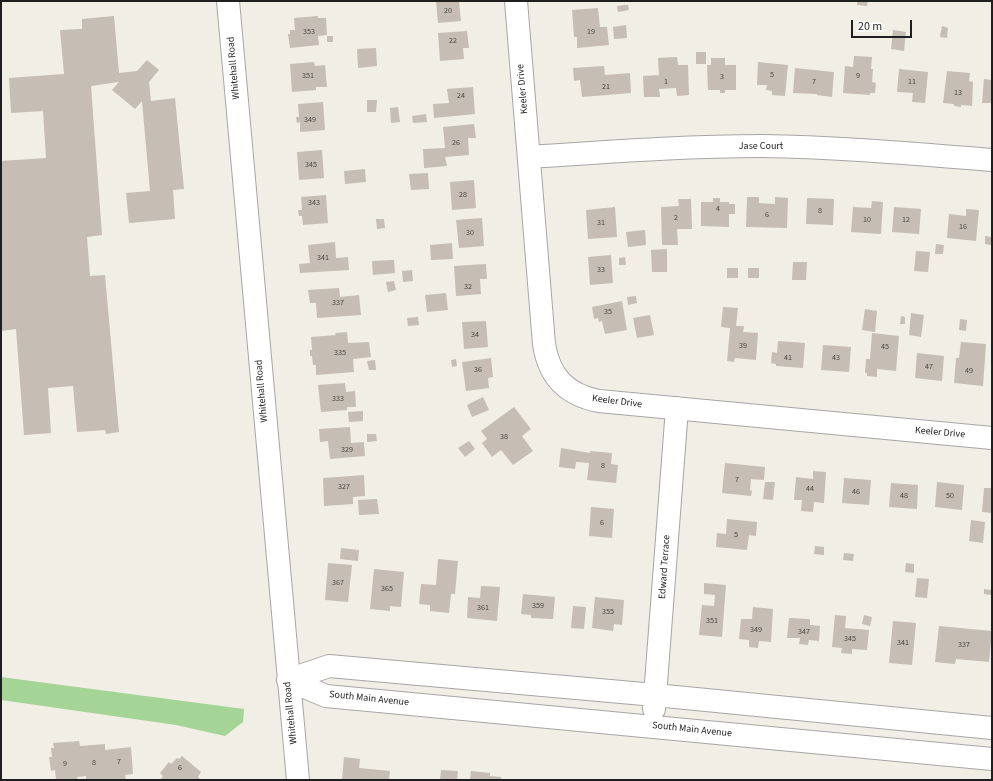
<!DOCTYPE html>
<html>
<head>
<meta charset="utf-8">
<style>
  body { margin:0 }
  #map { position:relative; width:993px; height:781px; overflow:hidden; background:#f1eee5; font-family:"Source Sans 3",sans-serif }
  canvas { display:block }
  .frame { position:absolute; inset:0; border:2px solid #1f1f1f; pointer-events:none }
  .scale { position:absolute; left:851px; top:20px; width:61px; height:18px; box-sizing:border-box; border:2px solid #1f1f1f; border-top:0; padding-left:5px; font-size:12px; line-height:14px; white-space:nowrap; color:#1f1f1f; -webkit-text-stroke:3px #fff; paint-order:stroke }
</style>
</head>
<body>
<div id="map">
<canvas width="993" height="781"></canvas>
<div class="frame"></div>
<div class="scale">20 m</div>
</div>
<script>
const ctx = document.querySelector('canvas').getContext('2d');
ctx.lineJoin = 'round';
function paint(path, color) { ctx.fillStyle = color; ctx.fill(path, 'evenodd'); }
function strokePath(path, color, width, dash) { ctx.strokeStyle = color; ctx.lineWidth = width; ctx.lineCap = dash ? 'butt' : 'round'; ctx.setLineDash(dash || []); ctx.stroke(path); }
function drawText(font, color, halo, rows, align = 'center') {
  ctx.font = font + ' "Source Sans 3",sans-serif'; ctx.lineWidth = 3; ctx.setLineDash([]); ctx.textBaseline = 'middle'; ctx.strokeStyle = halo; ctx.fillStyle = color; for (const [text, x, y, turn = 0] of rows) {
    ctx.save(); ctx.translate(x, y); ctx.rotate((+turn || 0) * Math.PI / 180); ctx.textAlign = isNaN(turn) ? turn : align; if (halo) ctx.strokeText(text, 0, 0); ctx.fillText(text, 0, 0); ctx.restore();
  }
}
paint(new Path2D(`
  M1,677L244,709L243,722L225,736L176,725L1,700Z`), '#a4d496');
paint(new Path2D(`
  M436,1H459L461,21L438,23Z
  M857,1H868L867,6L857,5Z
  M625,5H628L629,10L618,12L617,6Z
  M598,8L600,27H607L609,45L577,48V37H574L572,10Z
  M114,16L119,73L137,71L147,60L159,70L149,82L151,101L175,98L184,189L173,190L175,219L129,223L126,193L150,191L142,101L135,109L112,90L119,82L91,86L102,235L87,237L90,276L105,275L119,432L106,434L105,430L77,432L73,386L48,388L51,433L24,435L16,329L1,331V187H2L1,161L46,158L43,111L11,113L9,78L64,74L60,30L82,29V19Z
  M318,16V18H326L327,35L318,36L319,45L290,48L288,34H290V30H295L294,18Z
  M626,25L627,38L614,39L613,27Z
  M942,26L948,28L947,38L940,37Z
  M893,30L906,32L904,51L891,49Z
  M467,31L469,48H463L464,59L440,61L438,33Z
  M327,36H333V42H327Z
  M376,48L377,66L358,68L357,49Z
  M696,52H706V64H696Z
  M854,56L872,57L871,69H873L872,82L876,83L875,93H870V95L843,93L845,66L853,67Z
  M677,57L678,65H688L689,95L677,96L676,88L659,89L660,97H644L643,76L659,75L658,58Z
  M711,58H725V65H736V90H725V93H720V90H708L707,65H711Z
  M314,62L315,66L325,65L327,87H316V90L292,92L290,64Z
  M758,62L788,65L785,96L772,95V91L766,90L767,85H757Z
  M604,66L605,75L630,73L631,93L582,97L580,80L574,81L573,68Z
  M795,68L834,72L832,97L817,95V94L793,93Z
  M899,69L928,72L925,103L912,102L913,93L897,92Z
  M947,71L970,73L969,81L973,82L972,106L961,105V107L954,106V104L943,103Z
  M984,79L992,80V103H982Z
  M473,87L475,114L434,118L433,104L449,103L447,89Z
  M367,100H377L376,112H367Z
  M323,102L325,130L300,132V122L297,123L296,117H299L298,104Z
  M398,107L400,122L391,123L390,108Z
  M426,114L427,122L413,123L412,116Z
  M474,124L476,138H468L469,155L445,157L447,166L424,168L423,149L445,148L443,127Z
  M322,150L324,178L299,180L297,152Z
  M365,169L366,182L345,184L344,171Z
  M428,173L429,189L411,190L409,174Z
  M474,180L476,208L452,210L450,182Z
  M326,195L328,223L303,225L302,216H299L298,210H302L301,197Z
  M747,197H759V203L775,204V197L788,198L787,228L746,227Z
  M713,198H720V202H729V204H735V214H729V227L701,226V202H713Z
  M807,198L834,199L833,225L806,224Z
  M678,199H691L692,229H677L678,245H662L661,207L679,206Z
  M872,201L883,202L881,234L851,232L853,207L871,208Z
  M615,207L617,237L588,239L586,210Z
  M894,207L921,209L919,234L892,232Z
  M966,209L979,210L976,241L947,238L949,214L966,216Z
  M482,218L484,246L459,248L456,220Z
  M376,219H384L385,228L377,229Z
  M645,230L646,245L628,247L626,232Z
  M985,236L991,237V245L985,244Z
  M335,242L336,258L348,257L349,270L300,273L299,264L310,263L308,245Z
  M452,243L453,259L431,260L430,245Z
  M936,244L944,245L943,254H935Z
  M667,249V272H652L651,250Z
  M916,251L930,252L928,272L914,271Z
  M611,255L613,283L590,285L588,257Z
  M625,257L626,265H619V258Z
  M394,260L395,273L373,275L372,261Z
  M793,262H807L806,280H792Z
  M486,264L487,279H480L481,294L456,296L454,266Z
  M727,268H738V278H727Z
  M748,268H759V278H748Z
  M412,270L413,281L403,282L402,271Z
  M394,281L396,290L388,292L386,282Z
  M339,288L340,297L359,295L361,315L317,318L316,303H310L308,290Z
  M446,293L448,310L427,312L425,295Z
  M636,296L637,303L628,305L627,297Z
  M622,301L627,330L605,334L602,321L599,322L598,318L594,319L592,307Z
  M723,307L738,308L736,326H744L743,332L758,333L756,360L735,358L734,362L727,361L730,328L721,327Z
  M865,309L877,311L875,332L862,330Z
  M911,313L924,315L921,337L909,335Z
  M650,315L654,335L637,338L633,318Z
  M901,316L905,317V324H900Z
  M418,317L419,325L408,326L407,318Z
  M960,319L967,320L966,331L959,330Z
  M486,321L488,347L464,349L462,322Z
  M347,332L348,343L369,342L371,357L353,359L354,372L316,375V365H313L312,356H310V350H312L311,337L336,335L335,333Z
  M872,333L899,336L896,371L877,369V377L867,376V373H865L866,359H870Z
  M778,341L805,343L803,368L776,366V364L771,363L772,352L777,353Z
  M961,342L986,344L983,386L954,383L956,358H959Z
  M823,345L851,347L849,372L821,370Z
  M917,353L944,356L942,381L915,378Z
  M491,358L493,377L488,378L489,388L466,391L462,362Z
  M456,359L457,366L452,367L451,360Z
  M375,360L376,370H369L367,361Z
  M345,383L346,392L355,391L356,407H347V410L321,412L318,385Z
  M483,397L489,410L472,417L467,405Z
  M514,407L531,429L522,436L533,451L513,465L501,450L492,457L482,443L487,439L481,431Z
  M363,411V421L349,422L348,412Z
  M350,427L351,443L364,442L365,456L330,459L328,441L320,442L319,429Z
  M367,434H376L377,441L367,442Z
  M469,441L475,449L465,457L458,448Z
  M561,448L590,453V451L612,453L611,464L618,465L616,483L587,480L589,463L576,462L575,469L559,467Z
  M725,463L765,467L764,480L751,479L750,490L752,491L751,496L722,493Z
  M813,471L826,472L824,503L814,502L813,512L801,511L802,500H794L796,477L813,479Z
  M364,475L365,496L353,497V504L324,506L323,478Z
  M844,478L871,480L869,505L842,503Z
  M765,482H775L773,500L763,499Z
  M937,482L964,485L962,510L935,507Z
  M891,483L918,485L917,509L889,507Z
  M984,488H992V513L982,512Z
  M377,499L379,514L359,515L358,500Z
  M591,507L614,509L612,538L589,536Z
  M727,519L757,522L756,536L749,535L747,550L716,547L717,533L726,534Z
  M971,520L985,522L983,543L969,541Z
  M815,546L824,547V555L814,554Z
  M341,548L359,550L358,561L340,559Z
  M844,553L854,554L853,561L843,560Z
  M438,559L458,561L455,594H451L449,613L430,611V605L419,604L421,584L436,585Z
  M328,563L352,565L348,602L325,600Z
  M906,563L914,564V573L905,572Z
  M374,569L404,572L401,607L390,606V611L370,609Z
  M917,578L929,579L927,598L915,597Z
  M704,583L726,585L722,637L699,635L702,605L714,606L715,595L704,594Z
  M481,586L500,587L497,621L467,618L468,597L480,598Z
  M984,589L992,590L991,595L984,594Z
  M523,594L555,597L553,619L531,618V615L521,614Z
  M595,597L624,600L622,625L614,624L613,631L592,628Z
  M573,606L586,607L584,629L571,628Z
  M753,607L773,609L771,642L759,641L758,648L749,647V640L739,639L741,619H752Z
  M835,615L846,616L845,628L869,630L867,650L852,649V654L841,653L842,648L832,647Z
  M864,615L872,617L870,626L862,624Z
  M789,618L810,619V625L820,626L819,641L809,640L808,645L799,644L800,638H787Z
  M893,621L916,623L912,665L889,663Z
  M939,626L992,631L989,662L956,659L955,664L935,662Z
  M79,741L80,746L105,744V750L131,747L133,774L125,775L126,780H86V776L77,777L78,780H56L55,770L51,771L49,757H52L51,748H54L53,743Z
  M182,756L201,772L198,777L201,780H160L163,776L160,773L169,762L171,764L177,758L179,759Z
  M344,757L360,759L359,768L390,771L389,780H342Z
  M441,770L458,771L457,780H440Z
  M471,771L490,773V776L501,777V780H470Z`), '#c6bdb4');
const minor = new Path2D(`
  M516,1L544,344C549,377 567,395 599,401L992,438
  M529,157C607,152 684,146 762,146C839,147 915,154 992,160
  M288,680L326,696L992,759
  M288,680L329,666L655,695L992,728
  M654,709L677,408`);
const tertiary = new Path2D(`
  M228,1L298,780`);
strokePath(minor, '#a6a6a6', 24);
strokePath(tertiary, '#a6a6a6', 24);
strokePath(minor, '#fff', 22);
strokePath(tertiary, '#fff', 22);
drawText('8px', '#494644', null, [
  ["20",448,11],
  ["353",309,32],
  ["19",591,32],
  ["22",453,41],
  ["5",772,75],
  ["351",308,76],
  ["9",858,76],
  ["3",722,77],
  ["1",666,82],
  ["7",814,82],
  ["11",912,82],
  ["21",606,87],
  ["13",958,93],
  ["24",461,96],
  ["349",310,120],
  ["26",456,143],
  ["345",311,165],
  ["28",463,195],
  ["343",314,203],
  ["4",718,209],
  ["8",820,211],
  ["6",767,215],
  ["2",676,218],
  ["10",867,220],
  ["12",906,220],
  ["31",601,223],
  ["16",963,227],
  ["30",470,233],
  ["341",323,258],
  ["33",601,270],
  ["32",468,287],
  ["337",338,303],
  ["35",608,312],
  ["34",475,335],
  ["39",743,346],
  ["45",885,347],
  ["335",340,353],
  ["41",788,358],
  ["43",836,358],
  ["47",929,367],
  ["36",478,370],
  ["49",969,371],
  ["333",338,399],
  ["38",504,437],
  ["329",347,450],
  ["8",603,466],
  ["7",737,480],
  ["327",344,487],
  ["44",810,489],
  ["46",856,492],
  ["48",904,496],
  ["50",950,496],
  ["6",602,523],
  ["5",736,535],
  ["367",338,583],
  ["365",387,589],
  ["359",538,606],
  ["361",483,608],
  ["355",608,612],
  ["351",712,621],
  ["349",756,630],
  ["347",804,632],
  ["345",850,639],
  ["341",903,643],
  ["337",964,645],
  ["7",119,762],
  ["8",94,763],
  ["9",65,764],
  ["6",180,768]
]);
drawText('10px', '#1f1f1f', '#fff', [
  ["Whitehall Road",234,68,-95],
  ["Keeler Drive",523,89,-95],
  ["Jase Court",761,147],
  ["Whitehall Road",262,391,-95],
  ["Keeler Drive",617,402,7],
  ["Keeler Drive",940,433,5],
  ["Edward Terrace",665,567,-86],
  ["South Main Avenue",369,699,6],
  ["Whitehall Road",291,713,-96],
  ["South Main Avenue",692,730,6]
]);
</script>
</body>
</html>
